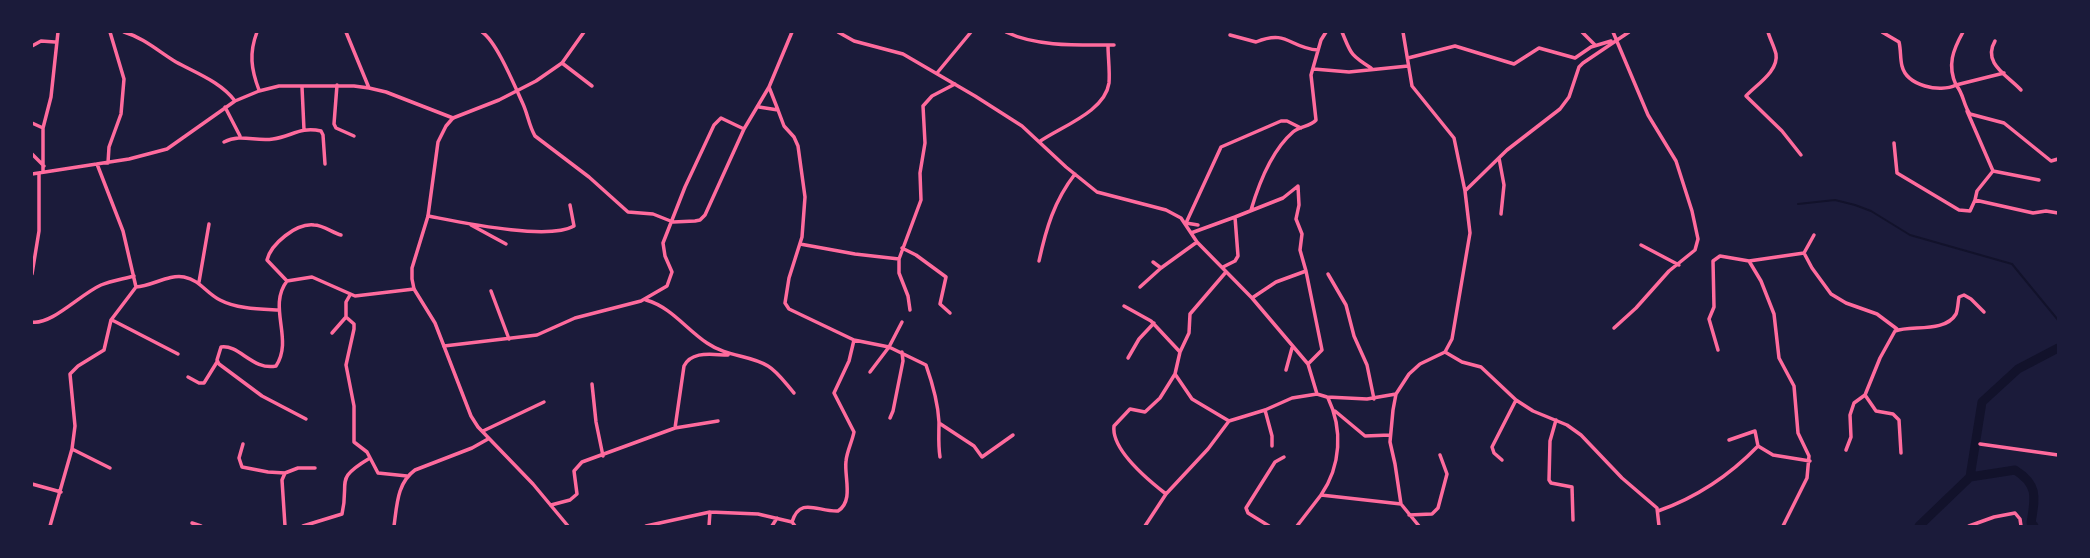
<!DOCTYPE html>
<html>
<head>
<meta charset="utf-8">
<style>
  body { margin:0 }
  #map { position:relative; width:2090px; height:558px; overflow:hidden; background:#1b1b3a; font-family:"Public Sans",sans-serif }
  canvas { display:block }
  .frame { position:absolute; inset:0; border:33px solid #1b1b3a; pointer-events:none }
</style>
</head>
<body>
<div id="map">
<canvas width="2090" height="558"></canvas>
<div class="frame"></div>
</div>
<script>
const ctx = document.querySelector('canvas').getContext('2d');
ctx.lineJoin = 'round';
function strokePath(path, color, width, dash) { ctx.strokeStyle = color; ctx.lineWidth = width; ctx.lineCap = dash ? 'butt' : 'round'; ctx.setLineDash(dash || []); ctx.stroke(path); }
strokePath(new Path2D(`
  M1798,204L1835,200L1855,205L1871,211L1910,235L2012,264L2058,320`), '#12122b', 2);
strokePath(new Path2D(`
  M1970,477L2015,470C2039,485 2035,498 2031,523L2034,526
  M1919,526L1970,477L1982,402L2018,369L2058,348`), '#12122b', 9);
strokePath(new Path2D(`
  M124,32C144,38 158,51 176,62C196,73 221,82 235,101
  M257,32C249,53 251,69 259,90
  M346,32L369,88
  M482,32C497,42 515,87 523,104C528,115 529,126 535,136L589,177L628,212L653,214L673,222L695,221L700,220L705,215L744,129L769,87L792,32
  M838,32L854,41L903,54L975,96L1022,126L1066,167L1097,192L1166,210L1181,218L1197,242L1252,298L1308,364L1317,394
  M1006,32C1037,47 1080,45 1114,45
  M1342,32C1351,53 1349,54 1371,68
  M1403,32L1412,86L1454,138L1465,191L1470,233L1452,339L1445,352L1420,364L1409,374L1396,394L1393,410L1390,442L1395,464L1401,504L1419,526
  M1582,32L1595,45
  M1613,32L1648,115L1676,161L1692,211L1698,239L1695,250L1669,271L1636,308L1614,328
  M1768,32C1770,39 1774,46 1776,54C1779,71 1756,85 1746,96L1782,131L1801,155
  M1882,32L1899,42C1901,50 1900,58 1902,66C1907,86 1940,93 1956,85C1964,94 1963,105 1970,114L2004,123L2051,161L2058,159
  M1963,32C1953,50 1947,65 1956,85L2004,73
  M1230,35L1256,42C1288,29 1289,48 1318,50
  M1995,41C1982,63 2007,75 2021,90
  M32,46L41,41L55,42
  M1408,58L1455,46L1514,64L1539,48L1575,58L1591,47L1611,41
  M562,63L592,86
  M1314,69L1349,72L1408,66
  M937,73L971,32
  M337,85L334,124L336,128L354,136
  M302,87L304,130
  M769,87L778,110
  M225,107L240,136
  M759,107L778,110L784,126L794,137L798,146L805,197L802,237L789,278L785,303L789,309L854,340L889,347L926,365C932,382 938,403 939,422C939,434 938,444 940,457
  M1967,111L1993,171
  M32,123L43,128
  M224,142C241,133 255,142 273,139C291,137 300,126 321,131L323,135L325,164
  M1039,142C1060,127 1105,112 1109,83C1110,71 1108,57 1108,45
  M1894,143L1897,173L1959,210L1970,211L1975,200
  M32,154L44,166
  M1499,158L1504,185L1501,214
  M108,163L109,147L121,114L124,79L110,32
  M43,172V128L51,97L58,32
  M32,174L129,159L167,149L235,101L259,91L279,86H354L369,88L386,92L453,118
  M2039,180L1993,171L1977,191L1975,200L2033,213L2046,211L2058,213
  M1298,186L1299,205L1296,219L1302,234L1300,250L1306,271
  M1466,190L1507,150L1560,109L1569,97L1579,67L1583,63L1629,32
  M1251,210C1259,183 1271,151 1293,132C1300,126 1310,127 1316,120L1311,75L1321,40L1326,32
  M428,216C460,222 548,241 574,226L570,205
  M471,225L506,244
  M1198,225L1186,223L1221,147L1281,121H1287L1301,128
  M1191,233L1235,217
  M800,244L855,254L899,259
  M1641,245L1679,265
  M902,248L916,255L946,277L940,304L950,313
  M1804,253L1812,268L1831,294L1846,303L1877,314L1897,329
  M1039,261C1046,229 1054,201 1075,174
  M1749,261L1804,253L1814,235
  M1153,262L1161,268
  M1223,267L1235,261L1238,256L1235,217L1283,198L1298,186
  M32,274L39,231V173
  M1328,274L1346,305L1354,336L1367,365L1374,399
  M287,281L267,260C271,244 296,223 314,225C323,225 333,233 341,235
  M199,282L209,224
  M136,287C152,286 169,274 184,277C200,280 206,293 220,300C237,309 260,309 279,310
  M1140,287L1161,268L1197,242
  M491,291L509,339
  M1252,298L1276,282L1306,271L1322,350L1308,364
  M646,300C671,307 686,329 707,343C727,357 751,355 768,366C778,372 786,384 794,393
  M1124,306L1151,321L1180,352
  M910,310L908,296L899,273V259L921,200L920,173L925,143L923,106L932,96L955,84
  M346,317L354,324V329L346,365L354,406V442L367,452L378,473L407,476
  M112,320L178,354
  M32,322C52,325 79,295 101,285C111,281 123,279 134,276
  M332,333L346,317V302L350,295
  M444,346L537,335L575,318L641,301L667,286L672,272L665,256L663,243L685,187L714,125L721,118L744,129
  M1718,350L1709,319L1714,307L1713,261L1720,256L1749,261L1761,281L1774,314L1779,358L1794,386L1798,433L1809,456L1807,478L1783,526
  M1445,352L1462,362L1481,367L1516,400L1492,447L1494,453L1502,460
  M1128,358L1139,339L1154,323
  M1286,370L1292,348
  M870,372L889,347L902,322
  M1175,374L1192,399L1229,421
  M188,377L199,383H204L217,362
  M592,384L596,422L603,456
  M1865,395L1876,411L1893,414L1899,420L1901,453
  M1516,400L1533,411L1567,425L1581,435L1622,478L1657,508L1659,526
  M1265,410L1272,436V446
  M1335,411L1365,436L1390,435
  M890,418L893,411L903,361L902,352
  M306,419L262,396L219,364L217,360L221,347C239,344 253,371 276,366C294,339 267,307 287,281L312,277L355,296L414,289
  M1556,420L1550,441L1549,480L1551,483L1572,487L1573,520
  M939,423L974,446L982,457L1013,435
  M675,428L684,366C692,350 713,355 728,355
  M483,431L544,402
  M1729,440L1755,431L1758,446L1773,455L1810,461
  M243,444L239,458L242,467L268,472L285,473
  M1980,444L2058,455
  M72,449L110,468
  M1846,450L1851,437L1850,415L1854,403L1865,395L1880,358L1895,331C1912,325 1945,333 1956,314C1958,309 1958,302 1959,297L1964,295L1971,299L1984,312
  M32,484L61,492
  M1166,494C1148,480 1111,450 1114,426L1130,409L1145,412L1160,398L1175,374L1180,352L1189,333L1190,314L1226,272
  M1321,495C1341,466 1343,429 1328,398
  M551,505L570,500L577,494L574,471L582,462L675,428L718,421
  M1658,511C1698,497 1729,476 1758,446
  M1409,515L1432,514L1438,508L1447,474L1440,455
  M792,522C800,496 818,512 838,511C854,501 844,477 846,461C847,451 852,442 854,432L834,393L849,361L854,340
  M192,523L201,526
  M50,526L72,449L75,426L70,374L78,366L104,350L111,320L136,287L123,231L97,164
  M285,526L282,480L285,473L298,468H315
  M303,526L342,514C350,480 333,480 370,458
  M394,526C397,505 397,483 415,470L472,448L488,439
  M646,526L710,512L758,514L792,522L795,526
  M709,526L710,512
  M772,526L777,518
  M1145,526L1166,494L1208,449L1229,421L1265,410L1292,398L1317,394L1327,397L1367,399L1396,394
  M1269,526L1248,513L1246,508L1275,462L1284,457
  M1297,526L1321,495L1401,504
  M1969,526L1994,517L2015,513L2020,519L2021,526`), '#ff6b9d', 3.5);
strokePath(new Path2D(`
  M568,526L533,484L478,427L471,416L435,323L414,289L412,279V268L428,216L438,142L446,126L453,118L499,100L536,81L562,63L584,32`), '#ff6b9d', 3.5);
</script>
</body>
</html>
